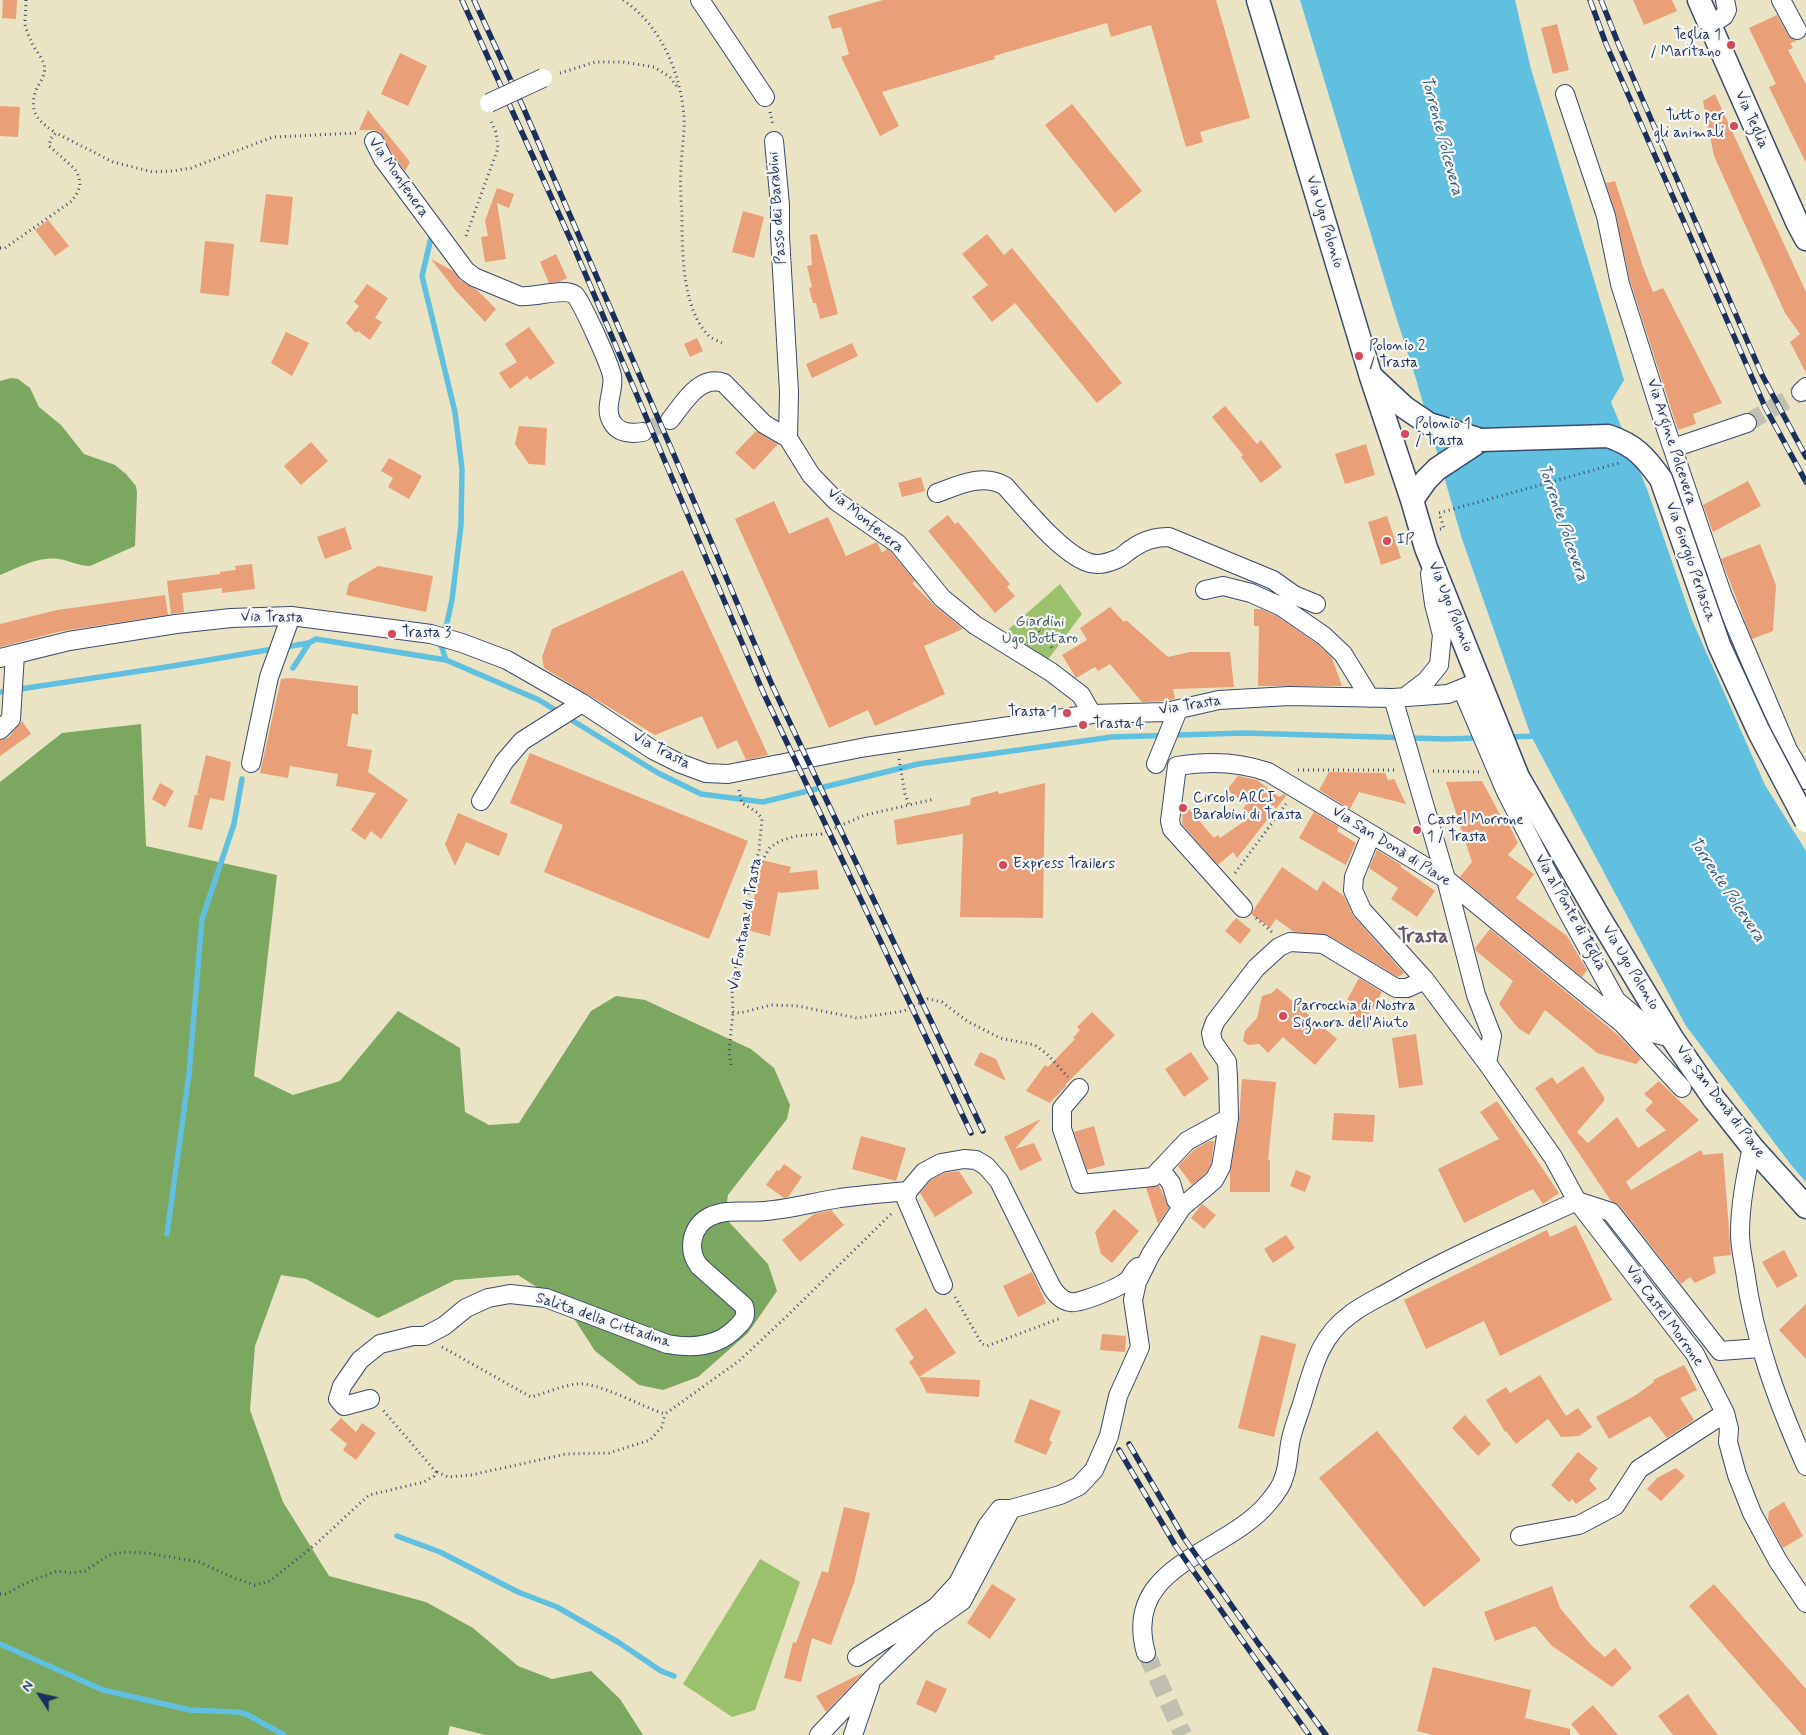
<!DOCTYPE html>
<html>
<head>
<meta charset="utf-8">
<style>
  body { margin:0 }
  #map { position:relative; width:1806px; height:1735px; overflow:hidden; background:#eae4c5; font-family:Mynerve,sans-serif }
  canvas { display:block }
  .north { position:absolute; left:15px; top:1670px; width:50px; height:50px; -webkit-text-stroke:4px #f6f6f2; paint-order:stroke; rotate:305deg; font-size:14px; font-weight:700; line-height:20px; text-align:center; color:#1b2f5e }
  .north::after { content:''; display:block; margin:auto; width:18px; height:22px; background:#1b2f5e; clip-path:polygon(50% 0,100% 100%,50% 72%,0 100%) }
</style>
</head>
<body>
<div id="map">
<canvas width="1806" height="1735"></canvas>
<div class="north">N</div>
</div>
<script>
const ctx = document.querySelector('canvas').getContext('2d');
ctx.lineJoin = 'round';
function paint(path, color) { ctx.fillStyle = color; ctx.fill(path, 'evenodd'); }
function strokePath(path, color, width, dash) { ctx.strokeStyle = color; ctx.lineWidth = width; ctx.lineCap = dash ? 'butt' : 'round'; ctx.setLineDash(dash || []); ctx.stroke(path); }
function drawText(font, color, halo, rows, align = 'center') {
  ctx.font = font + ' Mynerve,sans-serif'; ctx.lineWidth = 4.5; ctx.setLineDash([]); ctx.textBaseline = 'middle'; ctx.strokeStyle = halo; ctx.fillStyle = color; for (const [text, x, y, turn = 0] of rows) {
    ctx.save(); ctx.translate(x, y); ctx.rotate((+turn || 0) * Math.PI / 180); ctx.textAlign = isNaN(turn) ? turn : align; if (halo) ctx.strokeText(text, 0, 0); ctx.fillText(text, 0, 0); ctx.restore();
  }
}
paint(new Path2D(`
  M1060,584L1082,614L1047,661L1001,636Z
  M760,1559L800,1582L755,1710L732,1717L683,1684Z`), '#9bc16d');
paint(new Path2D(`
  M11,378L18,379L30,388L39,407L61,425L84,454L115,465L126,474L136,486L137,493L135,546L90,566C78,566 69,560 58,559C38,556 18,568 0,575V381Z
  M141,724L146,846L277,875L254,1076L293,1095L340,1081L398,1011L460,1048L465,1112L489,1125L519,1123L591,1011L616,996L645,1000L751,1049L774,1068L790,1105L787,1119L728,1195L726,1208L729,1222L768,1264L777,1291L748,1333L698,1377L663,1390L639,1385L595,1351L566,1306L518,1275L455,1280L378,1318L306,1279L281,1275L255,1346L250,1410L283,1502L329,1576L426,1602L473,1628L518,1666L552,1679L591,1671L620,1699L643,1735H485L450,1726L448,1735H0V782L62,733Z`), '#7ca760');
paint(new Path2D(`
  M1300,0H1515L1531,69L1624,380L1611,402L1647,489L1692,620L1765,785L1806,851V1182L1792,1166L1686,1026L1531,736L1462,539L1416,379L1392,304Z`), '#61bfdf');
strokePath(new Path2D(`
  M431,238L422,276L455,412L462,469L461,525L452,600L446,627
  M441,645L446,660
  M293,668L309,643
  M0,692L173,666L309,643L316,639L446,660L539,700L658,773L701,794L763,802L918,764L1112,737L1245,733L1446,739L1480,738
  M1507,737L1538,736
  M167,1234L189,1074L202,919L234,824L242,779
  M397,1536L440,1552L518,1592L557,1607L618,1642L661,1671L674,1676
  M0,1644L103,1690L190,1710L237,1712L246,1714L284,1735`), '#61bfdf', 5.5);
paint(new Path2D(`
  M3,0H17L16,19L2,18Z
  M883,0H1216L1250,118L1200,132L1203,142L1186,147L1151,25L1111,37L1107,23L994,56L995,59L882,92L899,126L880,136L841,57L849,54L841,27L832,29L828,16Z
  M1633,0H1672L1677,11L1644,25Z
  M1777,15L1788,35L1792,39L1797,41L1790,43L1793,48L1788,50L1806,84V163L1769,87L1776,84L1749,28Z
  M1557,24L1569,70L1553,74L1541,28Z
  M400,53L427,66L408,106L381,94Z
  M1715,94L1806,292V373L1790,342L1800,334L1785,313L1714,156L1703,101Z
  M1072,104L1142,191L1115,213L1045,125Z
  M0,106L20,107L18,137L0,136Z
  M368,110L410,162L405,171L392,153L380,132L375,130H359Z
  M1615,181L1643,267L1653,292L1663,288L1722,403L1693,414L1696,424L1678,430L1630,281L1616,214L1606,183Z
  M497,188L514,194L509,208L497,203L506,259L485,262L481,237L488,236L485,221Z
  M266,194L293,197L288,245L260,242Z
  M743,211L764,217L754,258L732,252Z
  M48,220L69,246L55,256L35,230Z
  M817,234L838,314L820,319L816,303H813L809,288L812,287L807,266L812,265L810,235Z
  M987,234L1004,255L1012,248L1122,383L1097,403L1015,303L992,322L972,297L988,285L962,254Z
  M205,241L234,244L229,296L200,293Z
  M556,254L567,278L559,282L549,283L540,262Z
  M431,259L453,271L460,280L477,290L496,309L485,322L456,291Z
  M367,284L388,298L375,318L382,322L370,340L358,331L356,333L346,323L359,306L354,302Z
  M529,327L555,363L530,380L527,376L510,389L499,373L517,362L505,344Z
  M286,332L309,343L292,376L271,363Z
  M697,338L703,351L690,357L684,344Z
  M852,343L858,356L812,378L806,364Z
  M1225,406L1257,444L1261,440L1282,467L1261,483L1241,457L1243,455L1212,417Z
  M519,426L547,428L545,465L529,464L515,444Z
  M756,431L778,444L754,470L735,453Z
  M311,442L328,461L301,485L284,466Z
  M1366,444L1375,475L1345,484L1335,454Z
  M389,458L422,476L409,499L388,487L393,478L381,471Z
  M921,477L925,491L902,497L898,483Z
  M1748,481L1761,506L1713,532L1703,505Z
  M774,501L789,534L828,517L846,556L877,542L882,553L887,549L891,552L915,581L912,583L935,606L963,629L924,646L945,694L875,726L868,710L829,728L735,519Z
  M948,515L955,524L958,522L1010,584L1007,587L1015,596L995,613L928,531Z
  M1387,516L1401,558L1381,565L1368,522Z
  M345,527L352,549L325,559L317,537Z
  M1760,544L1776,585L1773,631L1752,639L1721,559Z
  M252,564L255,589L222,593V588L182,593L184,612L171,614L167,581L220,574V572L236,570L235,566Z
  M378,566L433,576L426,612L346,595L349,583Z
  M683,570L768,755L746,760L737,740L717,749L702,716L655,735L544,668L542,657L552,629Z
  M165,595L168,615L62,631L0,647V624L57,610Z
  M1110,607L1124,622L1126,620L1168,657L1190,652H1230L1234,687L1173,689L1175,699L1165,701L1142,702L1110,664L1098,671L1095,667L1076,678L1062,655L1087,640L1080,628Z
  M1254,609H1261L1277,616L1317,644L1332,658L1342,686H1258L1259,626H1254Z
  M291,678L358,686V715L352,713L347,746L372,750L368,772L408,800L381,839L371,831L365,840L351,830L376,793L336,786L338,774L290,766L288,778L260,773L281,679Z
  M22,721L31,734L0,756V740L8,738Z
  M530,753L748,841L709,939L544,872L563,825L510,803Z
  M206,755L231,762L224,801L210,798L202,830L188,827L195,795H201L197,794Z
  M1329,772L1385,773L1388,780L1394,779L1406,804L1359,792L1350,809L1319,790Z
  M1238,776L1257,780L1279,797L1284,794L1286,796L1237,858L1233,852L1218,865L1182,824L1183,806L1184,803L1214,838L1218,835L1220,838L1252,816L1243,809L1246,804L1227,790Z
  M1482,781L1504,822L1506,819L1518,843L1508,855L1534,874L1516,898L1567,936L1587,970L1582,977L1460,877L1472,862L1446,782Z
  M160,783L174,791L165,807L152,799Z
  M1045,783L1043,918L960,917L963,834L897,845L894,820L970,805L971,798L998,791L999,794Z
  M1314,812L1339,827L1337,831L1356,843L1346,865L1299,838Z
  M458,813L508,834L499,856L466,842L455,866L445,844Z
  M1377,850L1401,865V867L1435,891L1417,917L1391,899L1398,888L1369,868Z
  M762,860L791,867L789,873L817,870L819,889L781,893L778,892L770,936L747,930Z
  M1282,867L1317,891L1323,881L1344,896L1354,917L1404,973L1398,977L1328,935L1294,932L1276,919L1270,928L1251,914Z
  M1236,918L1251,930L1240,944L1225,931Z
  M1490,929L1618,1035L1641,1059L1636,1064L1597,1053L1545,1010L1529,1035L1518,1028L1499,1004L1513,981L1476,951L1475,948Z
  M1359,978L1382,992L1366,1022L1342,1009Z
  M1277,988L1337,1039L1315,1065L1283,1037L1268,1053L1259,1044L1248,1045L1243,1041L1245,1031L1257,1018L1262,996L1272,993Z
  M1092,1012L1115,1035L1065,1085L1066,1086L1050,1103L1026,1091L1045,1065L1048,1067L1075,1039L1073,1038L1080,1030L1077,1027Z
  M1416,1034L1423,1085L1399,1088L1392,1038Z
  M980,1052L996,1059L1006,1081L974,1065Z
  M1191,1052L1209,1079L1184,1097L1165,1069Z
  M1583,1066L1604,1097V1101L1577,1132L1588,1143L1617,1117L1638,1148L1666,1130L1645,1110L1653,1102L1644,1094L1659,1081L1699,1120L1626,1182L1631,1190L1701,1150L1703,1155L1723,1153L1731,1255L1713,1257L1716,1273L1695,1283L1690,1277L1681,1284L1619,1205L1611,1201L1535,1088L1552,1077L1557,1084Z
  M1242,1079L1276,1082L1268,1160H1270V1192H1230V1172L1239,1120Z
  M1497,1101L1559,1193L1543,1204L1533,1189L1464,1223L1438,1169L1499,1139L1480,1112Z
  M1334,1113L1375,1115L1373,1142L1332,1140Z
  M1041,1119L1015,1149L1034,1143L1042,1160L1020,1171L1004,1137Z
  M1094,1126L1105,1165L1087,1170L1074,1132Z
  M861,1136L906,1148L896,1181L852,1169Z
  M1209,1141H1214L1211,1164L1206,1173L1192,1185L1178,1166L1194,1150Z
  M784,1164L802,1177L788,1197L784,1198L766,1185L777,1170L779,1171Z
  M1296,1170L1311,1176L1305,1192L1290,1186Z
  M959,1171L973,1193L935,1217L920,1193L931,1180L944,1173Z
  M1159,1185L1169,1208L1158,1224L1146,1188Z
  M1202,1204L1216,1215L1204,1229L1191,1218Z
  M1114,1209L1139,1231L1112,1263L1101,1254L1095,1232Z
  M831,1210L844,1225L800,1262L782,1240L814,1214Z
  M1576,1225L1612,1300L1500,1356L1484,1321L1426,1349L1404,1300L1547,1230L1550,1237Z
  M1286,1235L1295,1248L1273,1263L1264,1249Z
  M1784,1250L1798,1276L1777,1288L1762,1262Z
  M1032,1272L1046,1303L1018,1317L1003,1286Z
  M1806,1304V1359L1779,1330Z
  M926,1308L956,1353L919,1377L980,1380L979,1397L927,1393L919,1377L909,1362L914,1358L895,1329Z
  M1102,1334L1126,1336L1125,1352L1100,1350Z
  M1261,1335L1296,1344L1274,1437L1238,1428Z
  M1684,1365L1697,1390L1680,1398L1694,1420L1667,1438L1650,1416L1609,1439L1596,1417L1636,1395L1654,1382L1653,1380Z
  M1540,1375L1566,1416L1578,1408L1592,1427L1579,1436L1561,1437L1548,1419L1516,1444L1506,1431L1505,1432L1486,1400L1506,1387L1510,1393Z
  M1030,1399L1061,1411L1049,1440L1052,1442L1046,1455L1014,1442Z
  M1465,1415L1491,1444L1478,1456L1452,1428Z
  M341,1418L356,1432L362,1423L376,1433L356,1460L343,1450L347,1444L330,1430Z
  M1377,1431L1481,1560L1424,1607L1319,1478Z
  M1578,1452L1598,1468L1589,1480L1597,1489L1576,1504L1572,1499L1569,1502L1551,1485Z
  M1676,1468L1685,1476L1661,1501L1647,1489L1657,1478Z
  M1784,1502L1803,1536L1783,1548L1768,1520L1769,1511Z
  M844,1507L870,1513L854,1583L831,1645L812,1638L801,1682L784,1678L793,1642L796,1643L822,1571L828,1573Z
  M992,1584L1016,1599L990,1639L967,1623Z
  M1714,1584L1806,1689V1735H1802L1689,1606Z
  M1552,1586L1560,1608L1592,1646L1605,1657L1615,1648L1632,1668L1612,1687L1552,1646L1535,1626L1495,1641L1484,1612Z
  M1433,1667L1531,1690L1525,1718L1570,1729V1735H1433L1417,1731Z
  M864,1672L826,1712L816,1696Z
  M926,1680L947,1689L936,1713L916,1704Z
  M1688,1694L1694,1703L1718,1735H1673L1658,1716Z
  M1593,1705L1618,1735H1580L1571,1724Z`), '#e99f78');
strokePath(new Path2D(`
  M1747,423L1801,392
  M643,432L670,420
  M1146,1653L1183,1735`), '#c1c0b0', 18, [18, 9]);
const minor = new Path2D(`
  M700,0L765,97
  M1781,0L1797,30
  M1710,25L1724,16L1727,10L1725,0
  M1565,94L1606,216L1620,284L1661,414L1722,594L1788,750L1806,780
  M374,141L383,159L466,271L474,277L520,296C535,298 564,287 575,295C582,303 610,364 612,376C615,390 603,408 612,422C618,433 631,434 643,432
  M774,141L780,205V236L789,392L788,438
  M1801,392L1806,387
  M670,420C683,404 699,374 724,383L764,424L788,438L811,475L836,501L898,544L942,598L975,625L1051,672L1081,695L1092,714
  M1673,448L1747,423
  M937,493C959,485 983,473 1005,486C1025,508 1060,552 1087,562C1096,566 1108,563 1117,559C1123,557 1127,551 1133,548C1144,540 1156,537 1169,537L1273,580L1294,595L1316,604
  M1205,590L1223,586L1251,593L1282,607L1324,636L1343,654L1370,698
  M0,658L69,641L176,624L231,618L291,616L431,634L462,643L507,660L582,703L653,750L679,763L706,773L728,774L866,747L1092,714L1166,712L1219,700L1289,696L1393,698L1448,694L1480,681
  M1462,689L1506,792L1565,907L1616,1000
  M1405,697L1426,681L1439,665L1442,635L1434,604L1430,574
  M1393,698L1446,879L1476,995L1492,1036L1487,1063
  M0,730L11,719L15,654
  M251,763L269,677L291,616
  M1156,764L1178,710
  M481,801L504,762L522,741L582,703
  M1371,835L1354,877L1353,890L1362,910L1425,980L1487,1063L1553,1157L1577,1201L1695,1354L1725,1413L1729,1429L1728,1442L1737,1475L1752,1513L1778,1561L1806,1603
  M1243,908L1172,829L1170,821L1177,766C1207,761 1240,762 1268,772L1446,879L1602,1007L1616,1000L1656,1034L1672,1038
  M1602,1007L1622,1023L1682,1088
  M1079,1088L1062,1108V1129L1081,1184L1153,1177L1187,1141L1229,1118
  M1752,1147C1746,1175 1740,1204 1740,1234C1740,1246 1743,1259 1745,1271C1754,1340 1778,1403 1806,1466
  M1160,1169L1171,1183L1176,1200L1182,1207
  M943,1285L906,1199L908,1191L924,1172L941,1163L964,1159L976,1160L986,1166L999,1181L1050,1284C1054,1292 1060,1300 1070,1302C1079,1304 1122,1287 1129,1279C1132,1275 1134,1270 1138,1267
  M370,1399L344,1406L338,1399L342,1386L360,1360L380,1344L413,1336H425L444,1326L466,1308L488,1298L510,1294L546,1298L667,1344C693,1349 718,1347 737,1327C744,1320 747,1316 744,1306L699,1266C687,1250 691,1227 709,1217C727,1208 746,1213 765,1211C790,1209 815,1202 840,1198C862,1195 885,1193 908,1191
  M1520,1536L1579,1525L1615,1506L1639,1469L1725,1413
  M1146,1653C1121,1564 1225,1555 1268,1503C1274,1496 1282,1486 1284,1477C1288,1467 1288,1455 1290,1444C1292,1430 1298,1417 1302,1404C1313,1368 1319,1337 1351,1314C1364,1304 1380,1297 1394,1289C1453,1255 1516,1229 1577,1201L1611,1212L1720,1351L1760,1348
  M857,1657L936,1607L958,1583L987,1526L1000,1509H1008
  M819,1735L873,1678L929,1624L962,1601L1011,1509L1060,1495L1079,1486L1094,1470L1109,1436L1118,1396L1140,1347L1133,1300L1137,1282L1151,1254L1182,1207L1214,1180L1221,1167L1229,1118L1228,1077L1227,1062L1213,1042L1211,1033L1215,1022L1256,968L1279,947L1290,942L1323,944L1396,988H1407L1425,980
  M853,1735L870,1685`);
const major = new Path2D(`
  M1258,0L1371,377L1412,500L1426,548L1518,777L1599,917L1672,1038L1714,1099L1752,1147L1806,1207
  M1699,0L1797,222L1806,239
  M1374,379L1404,407L1429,424L1481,440
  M1412,500L1426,480L1437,469L1481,440`);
strokePath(minor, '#3a4a6d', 20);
strokePath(major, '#3a4a6d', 25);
strokePath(new Path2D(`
  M26,0C26,8 25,15 25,23C25,28 29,36 31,41C34,49 42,57 44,64C47,76 38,83 35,93C29,113 40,123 56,133
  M623,0C661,25 681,74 684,117C685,135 681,153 681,170C680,186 681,201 682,216C682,251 682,309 709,336C713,339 718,341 722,343
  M560,73L595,62H623L654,67L670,77L678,88
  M770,112L773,125
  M466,236L498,148L496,132L490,119
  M0,248H5L72,201L77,193L80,186L79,177L75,169L49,146L51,138L56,133L113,162L153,172L173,171L191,168L273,137L358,133
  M1440,529L1444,528L1439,513L1619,463
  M1030,619L1054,651
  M899,759L905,794L909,805
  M1298,770H1397
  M1433,771L1479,772
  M739,790L742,803L758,813L762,819L759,850L750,887L732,989L733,1012L740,1013L771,1005L798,1006L857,1018L904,1011L928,999L942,1002L967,1021L1000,1038L1035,1045L1047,1054L1068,1077
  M757,863L762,861L770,847L780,841L796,836L821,834L865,815L935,799
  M1235,873L1286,804
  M1256,918L1272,932
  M731,1065L729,1052L733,1012
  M955,1297L982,1344L987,1346L1061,1318
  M442,1347L531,1397C546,1393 561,1386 576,1384C597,1381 642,1407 665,1414L739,1361L787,1316L893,1212
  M437,1472L448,1477L471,1475L566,1454L609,1453L650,1440L662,1427L665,1414
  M0,1594H6L26,1583L57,1571L71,1573L85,1571L109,1555L124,1552L147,1553L199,1562L234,1578L255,1585L270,1581L317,1543L369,1495L424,1482L434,1476L436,1472L382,1409`), '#3a4a6d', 3, [1, 4]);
strokePath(minor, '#fff', 18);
strokePath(major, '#fff', 22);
const rail = new Path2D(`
  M462,0L573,245L763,692L971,1133
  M474,0L523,107L684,478L772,685L983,1131
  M1590,0L1606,44L1765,407L1806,482
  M1601,0L1618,43L1762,375L1806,457
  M1129,1444L1184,1538L1258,1643L1326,1735
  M1119,1450L1175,1545L1309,1735`);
strokePath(rail, '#1b2f5e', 5.5);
strokePath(rail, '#f6f6f2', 4, [11]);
const minorBridge = new Path2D(`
  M489,103L543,78`);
const majorBridge = new Path2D(`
  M1481,440L1608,436C1635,445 1645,457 1661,479L1719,645L1759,732L1806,821`);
strokePath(minorBridge, '#3a4a6d', 20, []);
strokePath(majorBridge, '#3a4a6d', 25, []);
strokePath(minorBridge, '#fff', 18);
strokePath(majorBridge, '#fff', 22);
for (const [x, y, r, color] of [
  [1731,45,5,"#d1495b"],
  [1734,126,5,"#d1495b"],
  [1359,356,5,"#d1495b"],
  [1405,434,5,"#d1495b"],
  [1387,541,5,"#d1495b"],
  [392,634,5,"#d1495b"],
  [1067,713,5,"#d1495b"],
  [1083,725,5,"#d1495b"],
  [1183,808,5,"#d1495b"],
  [1417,830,5,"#d1495b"],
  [1003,865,5,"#d1495b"],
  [1283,1016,5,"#d1495b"]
]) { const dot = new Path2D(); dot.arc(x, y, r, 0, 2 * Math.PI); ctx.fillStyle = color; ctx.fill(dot); strokePath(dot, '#f6f6f2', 2); }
drawText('15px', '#1b2f5e', '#f6f6f2', [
  ["Teglia 1",1721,36,"right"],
  ["/ Maritano",1721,53,"right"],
  ["Tutto per",1724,117,"right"],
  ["gli animali",1724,134,"right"],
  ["Polonio 2",1369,347],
  ["/ Trasta",1369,364],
  ["Polonio 1",1415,425],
  ["/ Trasta",1415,442],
  ["IP",1397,541],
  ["Trasta 3",402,634],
  ["Trasta 1",1057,713,"right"],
  ["Trasta 4",1093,725],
  ["Circolo ARCI",1193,799],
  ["Barabini di Trasta",1193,816],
  ["Castel Morrone",1427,821],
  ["1 / Trasta",1427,838],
  ["Express Trailers",1013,865],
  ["Parrocchia di Nostra",1293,1007],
  ["Signora dell'Aiuto",1293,1024]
], 'left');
drawText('15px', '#1b2f5e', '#f6f6f2', [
  ["Via Teglia",1751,120,66],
  ["Via Monfenera",398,178,55],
  ["Passo dei Barabini",778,208,-94],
  ["Via Ugo Polonio",1324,222,73],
  ["Via Argine Polcevera",1671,442,72],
  ["Via Monfenera",865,521,39],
  ["Via Giorgio Perlasca",1690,562,71],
  ["Via Ugo Polonio",1450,607,68],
  ["Via Trasta",272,618,1],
  ["Via Trasta",1190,706,-9],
  ["Via Trasta",661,751,28],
  ["Via San Donà di Piave",1391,847,32],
  ["Via al Ponte di Teglia",1570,913,61],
  ["Via Fontana di Trasta",746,924,-80],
  ["Via Ugo Polonio",1630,968,59],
  ["Via San Donà di Piave",1720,1102,53],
  ["Via Castel Morrone",1664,1316,54],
  ["Salita della Cittadina",603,1321,19]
]);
drawText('15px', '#415b62', '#f6f6f2', [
  ["Giardini",1040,623],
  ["Ugo Bottaro",1040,640]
]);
drawText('italic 16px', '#305a85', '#f6f6f2', [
  ["Torrente Polcevera",1441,136,75],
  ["Torrente Polcevera",1562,523,71],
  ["Torrente Polcevera",1726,890,56]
]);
drawText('bold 20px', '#635667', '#f6f6f2', [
  ["Trasta",1423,938]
]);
</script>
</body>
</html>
